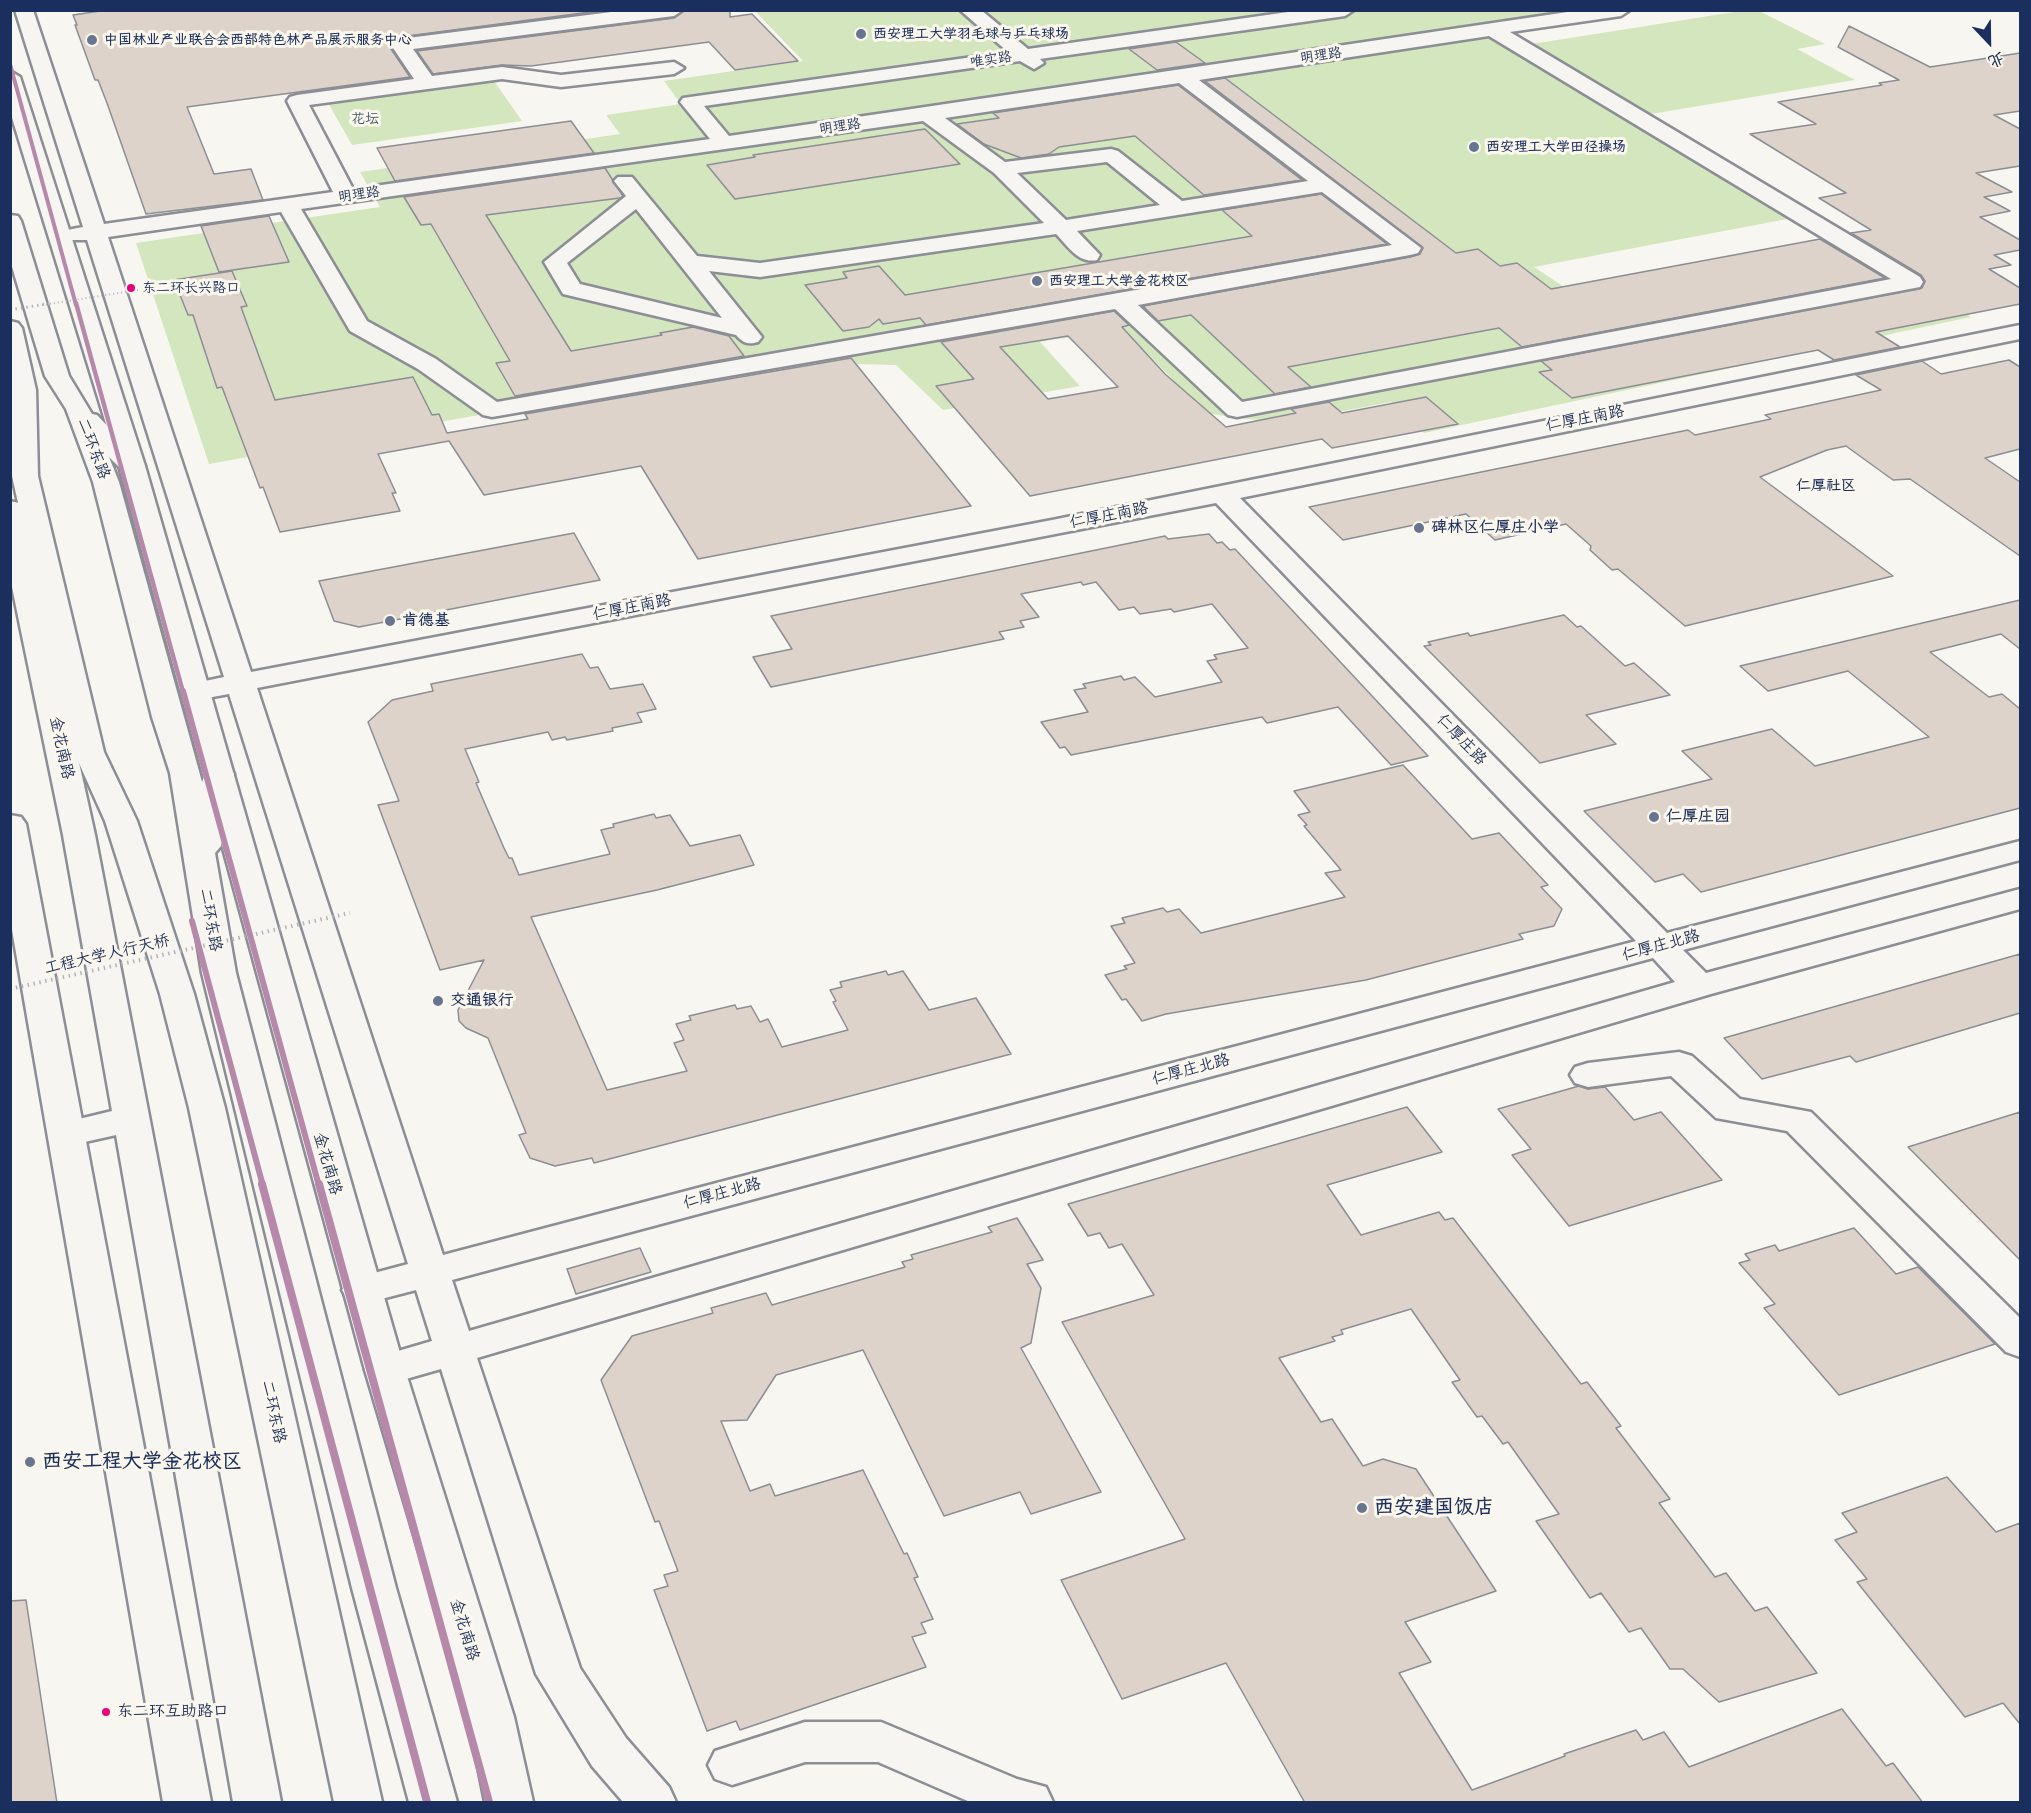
<!DOCTYPE html>
<html>
<head>
<meta charset="utf-8">
<style>
  body { margin:0 }
  #map { position:relative; width:2031px; height:1813px; overflow:hidden; background:#f8f6f0; font-family:"Balsamiq Sans","LXGW WenKai TC",sans-serif }
  canvas { display:block }
  .frame { position:absolute; inset:0; border:12px solid #1b2f5e; pointer-events:none }
  .north { position:absolute; left:1959px; top:12px; width:60px; height:60px; -webkit-text-stroke:4px #fbf7ec; paint-order:stroke; rotate:158deg; font-size:16px; font-weight:700; line-height:24px; text-align:center; color:#1b2f5e }
  .north::after { content:''; display:block; margin:auto; width:21px; height:27px; background:#1b2f5e; clip-path:polygon(50% 0,100% 100%,50% 72%,0 100%) }
</style>
</head>
<body>
<div id="map">
<canvas width="2031" height="1813"></canvas>
<div class="frame"></div>
<div class="north">北</div>
</div>
<script>
const ctx = document.querySelector('canvas').getContext('2d');
ctx.lineJoin = 'round';
function paint(path, color) { ctx.fillStyle = color; ctx.fill(path, 'evenodd'); }
function strokePath(path, color, width, dash) { ctx.strokeStyle = color; ctx.lineWidth = width; ctx.lineCap = dash ? 'butt' : 'round'; ctx.setLineDash(dash || []); ctx.stroke(path); }
function drawText(font, color, halo, rows, align = 'center') {
  ctx.font = font + ' "Balsamiq Sans","LXGW WenKai TC",sans-serif'; ctx.lineWidth = 6; ctx.setLineDash([]); ctx.textBaseline = 'middle'; ctx.strokeStyle = halo; ctx.fillStyle = color; for (const [text, x, y, turn = 0] of rows) {
    ctx.save(); ctx.translate(x, y); ctx.rotate((+turn || 0) * Math.PI / 180); ctx.textAlign = isNaN(turn) ? turn : align; if (halo) ctx.strokeText(text, 0, 0); ctx.fillText(text, 0, 0); ctx.restore();
  }
}
paint(new Path2D(`
  M1620,10L776,134L1182,76L1432,275L1472,267L1211,72L1480,32L1787,219L1534,267L1614,320L1897,273L1971,317L1424,433L1391,402L1280,423L1211,414L1176,383L1123,328L1040,342L1080,386L943,410L896,365L770,362L209,464L136,243L380,207L360,172L620,134L606,115L681,104L664,81L803,61L755,11Z
  M1747,10L1759,11L1825,44L1797,49L1855,80L1651,114L1532,44Z
  M492,78L522,121L352,145L327,101Z`), '#d3e6bd');
const building = new Path2D(`
  M107,10H605L400,37L389,46L410,77L187,107L214,174L251,169L263,200L146,214L107,103L98,80H95L75,25H77L73,15Z
  M685,10H730V17L752,14L798,61L735,70L709,42L531,66L502,65L433,74L417,51L674,18Z
  M1849,26L1930,67L2020,53V111L1994,115L2020,129V166L1976,173L2012,192L1984,197L2010,211L1980,217L2020,240V250L1994,255L2011,265L1989,269L2020,288V304L1876,332L1900,347L1834,360L1818,350L1572,398L1539,372L1552,370L1541,361L1922,288L1925,281L1921,275L1851,233L1871,230L1819,198L1846,193L1750,134L1816,124L1778,102L1882,85L1879,83L1899,80L1838,47Z
  M1176,42L1205,63L1157,70L1129,49Z
  M1225,78L1456,253L1478,249L1500,266L1517,263L1551,289L1820,239L1885,278L1522,347L1499,328L1288,367L1311,387L1275,394L1191,315L1158,321L1143,306L1410,257L1420,254L1423,248L1205,81Z
  M1178,85L1302,180L1204,195L1135,136L1059,147L1049,154L1021,158L984,144L957,124L999,118L993,113Z
  M571,121L594,153L395,181L377,148Z
  M925,129L960,164L735,199L707,165L755,157L753,155Z
  M605,168L623,196L620,198L486,215L571,351L662,335L660,333L693,327L729,336L744,356L515,396L496,363L510,361L431,224L421,225L404,197Z
  M1321,194L1387,244L926,325L920,318L883,324L879,319L869,327L843,331L805,285L847,278L843,272L879,266L905,295L1252,236L1222,210Z
  M269,216L289,262L219,272L201,226Z
  M232,271L247,306L241,307L275,400L413,377L432,415L439,414L447,433L528,419L525,414L851,358L971,506L698,559L641,466L484,495L449,441L378,454L396,493H392L400,511L280,532L263,487L260,488L222,387L217,388L193,315H188L174,280Z
  M1114,311L1129,325L1122,327L1165,374L1226,427L1296,413L1291,409L1329,402L1342,413L1426,397L1458,424L1332,448L1322,439L1030,496L936,386L974,379L941,342ZM1068,336L1118,387L1048,399L1000,347Z
  M2009,360L2020,367V449L1985,458L2020,482V556L1910,479L1893,480L1846,446L1827,450L1760,477L1893,576L1685,626L1618,569L1612,570L1590,550L1591,546L1566,524L1495,540L1466,514L1343,540L1309,507L1688,430L1695,435L1771,419L1765,415L1881,390L1856,375L1922,361L1941,374Z
  M574,533L600,580L359,627L334,621L319,581Z
  M1209,534L1217,543L1222,542L1230,550L1235,549L1428,756L1391,765L1338,707L1267,723L1262,717L1071,755L1065,747L1060,748L1041,722L1088,712L1074,690L1086,688L1083,684L1121,676L1124,680L1135,677L1155,697L1222,682L1207,661L1217,659L1214,655L1248,648L1212,604L1174,612L1171,609L1140,614L1134,607L1119,610L1096,582L1083,585L1081,582L1021,594L1039,617L1020,621L1024,627L999,632L1004,639L771,687L753,657L792,649L771,616L1165,536L1168,539Z
  M2020,600V649L2001,634L1930,652L1989,697L2002,694L2020,709V808L1701,892L1683,874L1655,882L1584,811L1712,779L1682,751L1772,729L1815,766L1929,737L1848,671L1768,691L1740,666Z
  M1564,615L1577,627L1581,626L1625,666L1634,663L1670,695L1586,715L1616,744L1540,763L1424,646L1431,645L1428,642L1468,633L1470,636Z
  M582,654L590,668L598,667L610,689L643,684L656,709L637,713L642,722L612,728L613,731L567,740L565,737L552,740L548,732L465,749L479,782L476,783L504,848L509,858H512L519,875L610,854L601,830L614,827L613,824L654,814L656,818L670,815L690,846L740,835L754,865L657,890L531,917L607,1090L687,1071L674,1043L684,1040L676,1024L691,1020L689,1016L735,1005L737,1009L751,1006L760,1022L768,1019L782,1047L848,1030L833,1002L836,1001L830,990L842,987L840,982L886,971L888,975L903,971L929,1010L976,998L1011,1054L594,1163L592,1158L555,1166L530,1158L519,1135L526,1133L488,1038L466,1028L459,1021L458,1010L484,960L440,970L378,805L399,801L368,722L392,700L433,691L431,684Z
  M1403,765L1472,839L1499,833L1548,885L1541,887L1562,909L1554,926L1519,934L1523,939L1366,980L1166,1014L1142,1021L1126,999L1122,1000L1105,975L1127,969L1124,966L1135,963L1111,926L1125,923L1122,918L1163,908L1167,912L1179,909L1201,933L1345,897L1325,873L1341,870L1304,826L1307,825L1298,815L1310,812L1294,791Z
  M2020,954V1013L1856,1062L1850,1056L1762,1079L1724,1038Z
  M1579,1086L1588,1089L1605,1087L1634,1120L1661,1112L1722,1180L1569,1226L1512,1155L1531,1149L1498,1109Z
  M1407,1107L1442,1152L1327,1185L1361,1235L1439,1212L1445,1220L1453,1218L1581,1384L1587,1382L1621,1426L1616,1428L1670,1499L1659,1503L1715,1577L1726,1573L1755,1611L1767,1607L1817,1673L1719,1702L1683,1669H1670L1641,1628L1629,1632L1601,1593L1590,1598L1536,1521L1559,1514L1508,1442L1503,1444L1482,1416L1477,1417L1452,1382L1460,1380L1411,1309L1341,1330L1343,1334L1332,1337L1335,1341L1279,1358L1321,1422L1332,1419L1363,1466L1383,1459L1416,1469L1496,1591L1405,1622L1431,1662L1399,1673L1472,1790L1565,1756L1564,1754L1636,1730L1643,1740L1664,1732L1689,1767L1842,1709L1886,1766L1893,1763L1923,1803H1305L1226,1663L1122,1699L1061,1580L1185,1539L1062,1322L1154,1295L1122,1244L1109,1248L1100,1233L1088,1236L1068,1204Z
  M2020,1112V1260L1908,1147Z
  M1017,1218L1043,1260L1027,1264L1041,1288L1031,1343L1021,1348L1101,1492L1031,1514L1020,1492L944,1516L863,1350L776,1375L747,1420L721,1421L750,1491L770,1484L775,1496L863,1470L904,1554L907,1553L918,1577L914,1578L933,1619L921,1623L926,1633L912,1637L926,1667L740,1730L736,1721L707,1731L654,1590L668,1586L664,1575L678,1571L659,1521L655,1522L601,1380L632,1336L713,1313L711,1308L766,1293L772,1305L905,1267L902,1262L913,1259L911,1255L992,1232L988,1227Z
  M1854,1228L1896,1274L1918,1267L1995,1344L1839,1395L1764,1308L1775,1304L1739,1263L1750,1260L1745,1254L1775,1245L1779,1251Z
  M640,1248L651,1272L576,1294L567,1269Z
  M1947,1477L1996,1532L2020,1523V1724L2003,1703L1965,1717L1857,1582L1867,1579L1835,1540L1857,1532L1842,1513Z
  M26,1600L57,1803H10V1601Z`);
paint(building, '#ded3cb');
strokePath(building, '#8b8e94', 1.5);
const minor = new Path2D(`
  M15,10H33L104,224L333,192L287,101L290,97L297,95L414,79L391,45L400,39L627,10H683L674,16L413,49L432,76L502,67L561,75L674,62L684,68L674,74L561,87L502,79L309,105L353,189L710,139L680,102L683,98L1008,52L960,10H981L1028,49L1302,10H1354L1345,16L1040,59L1044,63L1034,69L1020,61L704,106L729,136L1581,10H1630L1621,16L1510,32L1920,277L1923,282L1920,287L1237,417L1228,415L1115,309L492,417L483,415L418,369L350,331L281,212L108,237L251,672L1052,520L2020,325V339L1240,498L1667,933L2020,841V860L1683,950L1706,973L2020,889V909L1711,994L477,1358L580,1668L626,1738L669,1787L676,1802H623L592,1766L536,1674L441,1369L385,1385L371,1381L365,1370L371,1359L432,1341L416,1290L362,1304L348,1300L342,1290L348,1280L408,1264L229,694L196,700L186,697L181,691L186,685L224,677L87,240H67L64,235L67,230L83,227ZM1489,36L1891,279L1242,402L1138,305L1410,255L1418,253L1421,248L1199,80ZM1179,83L1308,181L1182,201L1118,151L1111,149L1005,162L945,118ZM923,121L994,173L1044,223L760,263L697,256L632,177H618L614,181L626,196L544,262L563,294L736,335C743,343 748,345 758,342L762,337L709,271L760,277L1056,234C1068,246 1078,264 1097,260L1100,255L1077,231L1322,192L1392,245L497,402L436,359L367,321L301,209ZM1107,162L1160,205L1066,220L1017,173ZM636,209L722,318L580,284L567,263ZM1216,503L1636,941L443,1255L257,688ZM1653,958L1675,982L469,1331L452,1280Z
  M10,815L21,817L26,824L211,1802H163L10,918Z
  M1679,1052L1692,1056L1740,1099L1811,1112L2020,1318V1357L2006,1352L1787,1131L1716,1118L1671,1076L1588,1087L1575,1083L1570,1075L1575,1067L1588,1063Z
  M805,1722H881L1017,1779L1046,1787L1053,1802H970L878,1762H805L732,1785L715,1779L708,1765L715,1751Z`);
const major = new Path2D(`
  M10,71L20,77L145,466L405,1370L514,1717L533,1802H485L468,1717L365,1370L119,466L10,111Z
  M10,501L19,503L23,509L95,835L281,1802H233L116,1135L67,1146L54,1143L49,1134L54,1125L112,1111L63,835L10,577Z`);
const highway = new Path2D(`
  M10,215L18,216L21,221L69,376L92,414L97,415L145,466L141,471C125,475 120,468 109,457L119,482L202,782L208,767L219,765L230,767L234,774L221,846L215,853L236,973L396,1588L457,1802H409L352,1588L202,973L170,773L152,717L93,482L66,409L45,376L10,260Z
  M10,321L18,323L22,328L36,390L38,476L104,752L137,821L194,994L225,1108L382,1802H334L189,1108L160,994L105,821L74,752L12,476Z`);
strokePath(minor, '#8b8e94', 5);
strokePath(major, '#8b8e94', 5);
strokePath(highway, '#8b8e94', 5);
paint(minor, '#f6f5f1');
paint(major, '#f6f5f1');
paint(highway, '#f6f5f1');
strokePath(new Path2D(`
  M42,305L138,290`), '#b3b5b7', 2, [1, 3]);
strokePath(new Path2D(`
  M10,310L52,303`), '#b3b5b7', 3, [1.5, 4]);
strokePath(new Path2D(`
  M10,989L350,913`), '#b3b5b7', 4, [1.5, 4.5]);
strokePath(new Path2D(`
  M10,64L76,305`), '#b688a9', 4);
strokePath(new Path2D(`
  M76,303L183,692`), '#b688a9', 4.5);
strokePath(new Path2D(`
  M183,691L319,1186
  M192,921L263,1186`), '#b688a9', 6);
strokePath(new Path2D(`
  M262,1184L427,1802
  M319,1184L489,1802`), '#b688a9', 8);
for (const [x, y, r, color] of [
  [861,34,6,"#687591"],
  [92,40,6,"#687591"],
  [1474,147,6,"#687591"],
  [1037,281,6,"#687591"],
  [131,288,5,"#e5007d"],
  [1419,528,6,"#687591"],
  [390,621,6,"#687591"],
  [1654,817,6,"#687591"],
  [438,1001,6,"#687591"],
  [30,1462,6,"#687591"],
  [1362,1508,6,"#687591"],
  [106,1712,5,"#e5007d"]
]) { const dot = new Path2D(); dot.arc(x, y, r, 0, 2 * Math.PI); ctx.fillStyle = color; ctx.fill(dot); strokePath(dot, '#fbf7ec', 2); }
drawText('bold 14px', '#1b2f5e', '#fbf7ec', [
  ["西安理工大学羽毛球与乒乓球场",873,34],
  ["中国林业产业联合会西部特色林产品展示服务中心",104,40],
  ["西安理工大学田径操场",1486,147],
  ["西安理工大学金花校区",1049,281]
], 'left');
drawText('14px', '#1b2f5e', '#fbf7ec', [
  ["明理路",1321,56,-8],
  ["唯实路",991,60,-8],
  ["明理路",840,127,-8],
  ["明理路",359,195,-8]
]);
drawText('14px', '#425a6c', '#fbf7ec', [
  ["花坛",365,119]
]);
drawText('14px', '#1b2f5e', '#fbf7ec', [
  ["东二环长兴路口",142,288]
], 'left');
drawText('bold 15px', '#1b2f5e', '#fbf7ec', [
  ["仁厚社区",1826,486]
]);
drawText('16px', '#1b2f5e', '#fbf7ec', [
  ["仁厚庄南路",1585,419,-11],
  ["二环东路",93,449,69],
  ["仁厚庄南路",1109,516,-11],
  ["仁厚庄南路",632,608,-11],
  ["仁厚庄路",1461,740,46],
  ["金花南路",61,748,78],
  ["二环东路",210,920,80],
  ["仁厚庄北路",1661,946,-15],
  ["工程大学人行天桥",107,955,-13],
  ["仁厚庄北路",1191,1070,-15],
  ["金花南路",327,1164,74],
  ["仁厚庄北路",722,1194,-15],
  ["二环东路",273,1412,78],
  ["金花南路",464,1630,73]
]);
drawText('bold 16px', '#1b2f5e', '#fbf7ec', [
  ["碑林区仁厚庄小学",1431,528],
  ["肯德基",402,621],
  ["仁厚庄园",1666,817],
  ["交通银行",450,1001]
], 'left');
drawText('16px', '#1b2f5e', '#fbf7ec', [
  ["东二环互助路口",117,1712]
], 'left');
drawText('bold 20px', '#1b2f5e', '#fbf7ec', [
  ["西安工程大学金花校区",42,1462],
  ["西安建国饭店",1374,1508]
], 'left');
</script>
</body>
</html>
